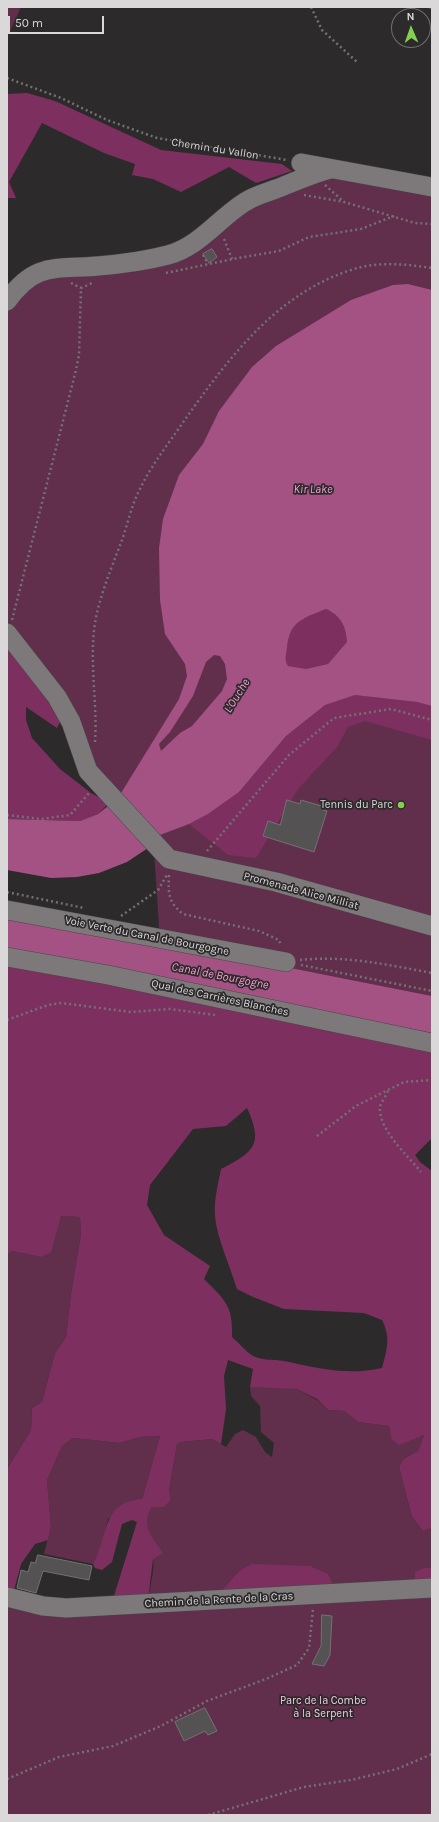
<!DOCTYPE html>
<html>
<head>
<meta charset="utf-8">
<style>
  body { margin:0 }
  #map { position:relative; width:439px; height:1822px; overflow:hidden; background:#2d2a2c; font-family:Karla,sans-serif }
  canvas { display:block }
  .frame { position:absolute; inset:0; border:8px solid #dad8d9; pointer-events:none }
  .north { position:absolute; left:391px; top:8px; width:40px; height:40px; box-sizing:border-box; background:#2d2a2c; border:1px solid #727071; border-radius:50%; rotate:358deg; font-size:11px; font-weight:700; line-height:16px; text-align:center; color:#dad8d9 }
  .north::after { content:''; display:block; margin:auto; width:14px; height:18px; background:#83d04e; clip-path:polygon(50% 0,100% 100%,50% 72%,0 100%) }
  .scale { position:absolute; left:8px; top:16px; width:96px; height:18px; box-sizing:border-box; border:2px solid #dad8d9; border-top:0; padding-left:5px; font-size:12px; line-height:14px; white-space:nowrap; color:#dad8d9; -webkit-text-stroke:3px #2d2a2c; paint-order:stroke }
</style>
</head>
<body>
<div id="map">
<canvas width="439" height="1822"></canvas>
<div class="frame"></div>
<div class="north">N</div>
<div class="scale">50 m</div>
</div>
<script>
const ctx = document.querySelector('canvas').getContext('2d');
ctx.lineJoin = 'round';
function paint(path, color) { ctx.fillStyle = color; ctx.fill(path, 'evenodd'); }
function strokePath(path, color, width, dash) { ctx.strokeStyle = color; ctx.lineWidth = width; ctx.lineCap = dash ? 'butt' : 'round'; ctx.setLineDash(dash || []); ctx.stroke(path); }
function drawText(font, color, halo, rows, align = 'center') {
  ctx.font = font + ' Karla,sans-serif'; ctx.lineWidth = 3.5; ctx.setLineDash([]); ctx.textBaseline = 'middle'; ctx.strokeStyle = halo; ctx.fillStyle = color; for (const [text, x, y, turn = 0] of rows) {
    ctx.save(); ctx.translate(x, y); ctx.rotate((+turn || 0) * Math.PI / 180); ctx.textAlign = isNaN(turn) ? turn : align; if (halo) ctx.strokeText(text, 0, 0); ctx.fillText(text, 0, 0); ctx.restore();
  }
}
paint(new Path2D(`
  M7,7H21L7,38Z
  M345,173L432,191V996L160,942L154,851L109,803L7,629V309L40,278L124,271L251,206Z
  M61,1216L80,1217L81,1234L71,1294L66,1337L55,1353L42,1402L32,1408L31,1430L7,1469V1255L12,1251L41,1257L55,1233Z
  M270,1386L297,1389L317,1400L328,1410L344,1411L358,1422L389,1426L391,1438L424,1435L418,1451L403,1459L399,1467L412,1517L423,1531L432,1528V1568H424L415,1582L332,1585L239,1571L221,1591L148,1599C150,1586 155,1570 153,1558C151,1538 140,1526 152,1507H164L171,1500L169,1490L177,1444L182,1442L212,1439L226,1447L235,1434L243,1430L256,1437L265,1452L272,1457L274,1443L261,1432L260,1406L251,1396L250,1387Z
  M160,1436L142,1499L108,1519L101,1551L93,1564L44,1554L51,1526L47,1480L62,1446L73,1438L120,1443L138,1437Z
  M432,1591V1815H7V1599L31,1608Z`), '#612e4c');
paint(new Path2D(`
  M27,93L55,101L161,150L282,164L292,171L256,183L229,167L181,192L153,179L132,175L135,164L104,153L42,123L9,182L16,198H7V94Z
  M326,609C341,616 346,626 347,642L328,664L306,669L288,666C284,659 286,655 287,648C289,621 304,618 326,609Z
  M7,646L54,703L61,720L57,728L26,707V720L32,738L60,769L91,793L109,803L98,814L80,821L7,819Z
  M355,695L417,702L432,706V740L365,721L348,727L337,747L298,789L256,858L228,855L189,824L208,814L239,792L286,736L325,705Z
  M7,952L139,974L432,1033V1138L415,1155L420,1162L432,1171V1528L423,1531L412,1517L399,1467L403,1459L418,1451L424,1435L399,1445L391,1438L389,1426L358,1422L344,1411L328,1410L317,1399L297,1389L250,1387L253,1369L228,1360L224,1376L226,1409L221,1444L212,1439L182,1442L177,1444L169,1490L171,1500L164,1507H152C140,1527 152,1536 163,1553L153,1559L148,1599H113L137,1522L132,1520L122,1524L112,1562L102,1570L95,1568L93,1564C109,1536 101,1502 142,1499L160,1436L139,1437L120,1443L73,1438L62,1446L47,1480L51,1526L48,1540L35,1544L21,1564L14,1590H7V1469L31,1430L32,1408L42,1402L55,1353L66,1337L71,1294L81,1234L80,1217L61,1216L51,1252L41,1257L12,1251L7,1255ZM247,1108C264,1145 254,1152 221,1169C218,1185 214,1199 215,1215C216,1236 231,1268 237,1289L253,1297L284,1309L364,1313L382,1320C391,1338 387,1350 382,1368C347,1376 317,1368 284,1361C273,1359 263,1361 253,1356C246,1352 239,1343 232,1337C233,1305 225,1300 204,1279L210,1266L164,1235L147,1205L150,1185L193,1129L226,1126Z
  M252,1564L310,1566L328,1574L333,1585L415,1582V1572L424,1568H432V1591H221L239,1571Z`), '#7d3060');
paint(new Path2D(`
  M408,284L432,290V706L417,702L355,695L325,705L286,736L239,792L208,814L189,824L160,835L151,846L127,862L99,873L77,877L51,878L7,870V819L80,821L98,814L118,798L179,699L187,676L185,664L165,634L160,600L159,548L163,519L179,475L203,444L219,411L252,367L276,346L351,300L393,285ZM326,609C341,616 346,626 347,642L328,664L306,669L288,666C284,659 286,655 287,648C289,621 304,618 326,609ZM214,655L220,656L225,664L227,679L222,691L192,726L180,733L161,751L159,744L170,732L193,696L206,662Z
  M7,915L160,942L432,996V1033L139,974L7,952Z`), '#a35283');
const building = new Path2D(`
  M212,249L217,257L209,263L203,254Z
  M287,800L300,804L301,800L325,807L323,810L327,811L314,852L263,836L268,821L280,825Z
  M38,1555L92,1566L89,1580L43,1571L36,1593L17,1588L21,1570L28,1572L31,1562L35,1563Z
  M322,1615L332,1616L330,1655L324,1666L312,1664L321,1646Z
  M205,1708L217,1731L208,1735L205,1731L184,1741L175,1722Z`);
paint(building, '#555253');
strokePath(building, '#747172', 1);
const minor = new Path2D(`
  M301,163L432,187
  M7,301C36,261 56,270 98,266C122,264 145,261 168,255C199,247 219,218 245,202C254,196 265,193 276,189C294,182 311,174 330,169
  M7,633L57,697L71,722L88,771L169,859L276,882L432,926
  M7,910L286,962
  M7,957L108,975L432,1043
  M7,1597L43,1606L66,1608L432,1588`);
strokePath(minor, '#494647', 20);
strokePath(new Path2D(`
  M311,7L322,30L357,62
  M429,7L432,8
  M7,78L61,98L107,120L157,138L287,160
  M325,185L344,202
  M304,195L344,202L415,223L432,224
  M224,239L232,259
  M203,255L208,264
  M166,273L238,258L279,251L309,237L361,229L394,216
  M71,283L81,288
  M12,620L76,370L79,355L81,288L92,283
  M95,742C98,697 86,649 99,605C105,583 114,561 122,540C128,523 132,503 141,487C152,464 169,443 184,421C227,360 276,294 351,270C377,261 405,264 432,268
  M7,815L41,819L70,815L89,793
  M207,851L289,755L334,718L391,709L432,720
  M169,875C168,893 168,902 183,914L259,931L279,940L281,946
  M7,892L84,908
  M121,916L158,890L168,873
  M300,960C345,955 388,965 432,973
  M301,965L432,991
  M7,1020L48,1005L61,1003L131,1012L170,1009L215,1015
  M388,1091C386,1096 381,1102 380,1107C378,1129 408,1156 421,1172
  M317,1136L356,1106L404,1082L432,1080
  M7,1779L59,1757L113,1746L161,1726L207,1701L266,1679L297,1665L309,1648L313,1609
  M208,1815L304,1787L351,1780L397,1769L432,1754`), '#737172', 2.5, [2, 3]);
strokePath(minor, '#7d797b', 19);
for (const [x, y, r, color] of [
  [401,805,4,"#83d04e"]
]) { const dot = new Path2D(); dot.arc(x, y, r, 0, 2 * Math.PI); ctx.fillStyle = color; ctx.fill(dot); strokePath(dot, '#2d2a2c', 1.5); }
drawText('11px', '#dad8d9', '#2d2a2c', [
  ["Chemin du Vallon",215,149,9],
  ["Promenade Alice Milliat",301,891,15],
  ["Voie Verte du Canal de Bourgogne",147,936,11],
  ["Quai des Carrières Blanches",220,998,12],
  ["Chemin de la Rente de la Cras",219,1600,-3]
]);
drawText('11px', '#dad8d9', '#2d2a2c', [
  ["Tennis du Parc",393,805]
], 'right');
drawText('11px', '#f8cae3', '#2d2a2c', [
  ["Parc de la Combe",323,1701],
  ["à la Serpent",323,1714]
]);
drawText('italic 12px', '#f69dd0', '#2d2a2c', [
  ["Kir Lake",313,490],
  ["L'Ouche",237,696,-58],
  ["Canal de Bourgogne",220,976,11]
]);
</script>
</body>
</html>
